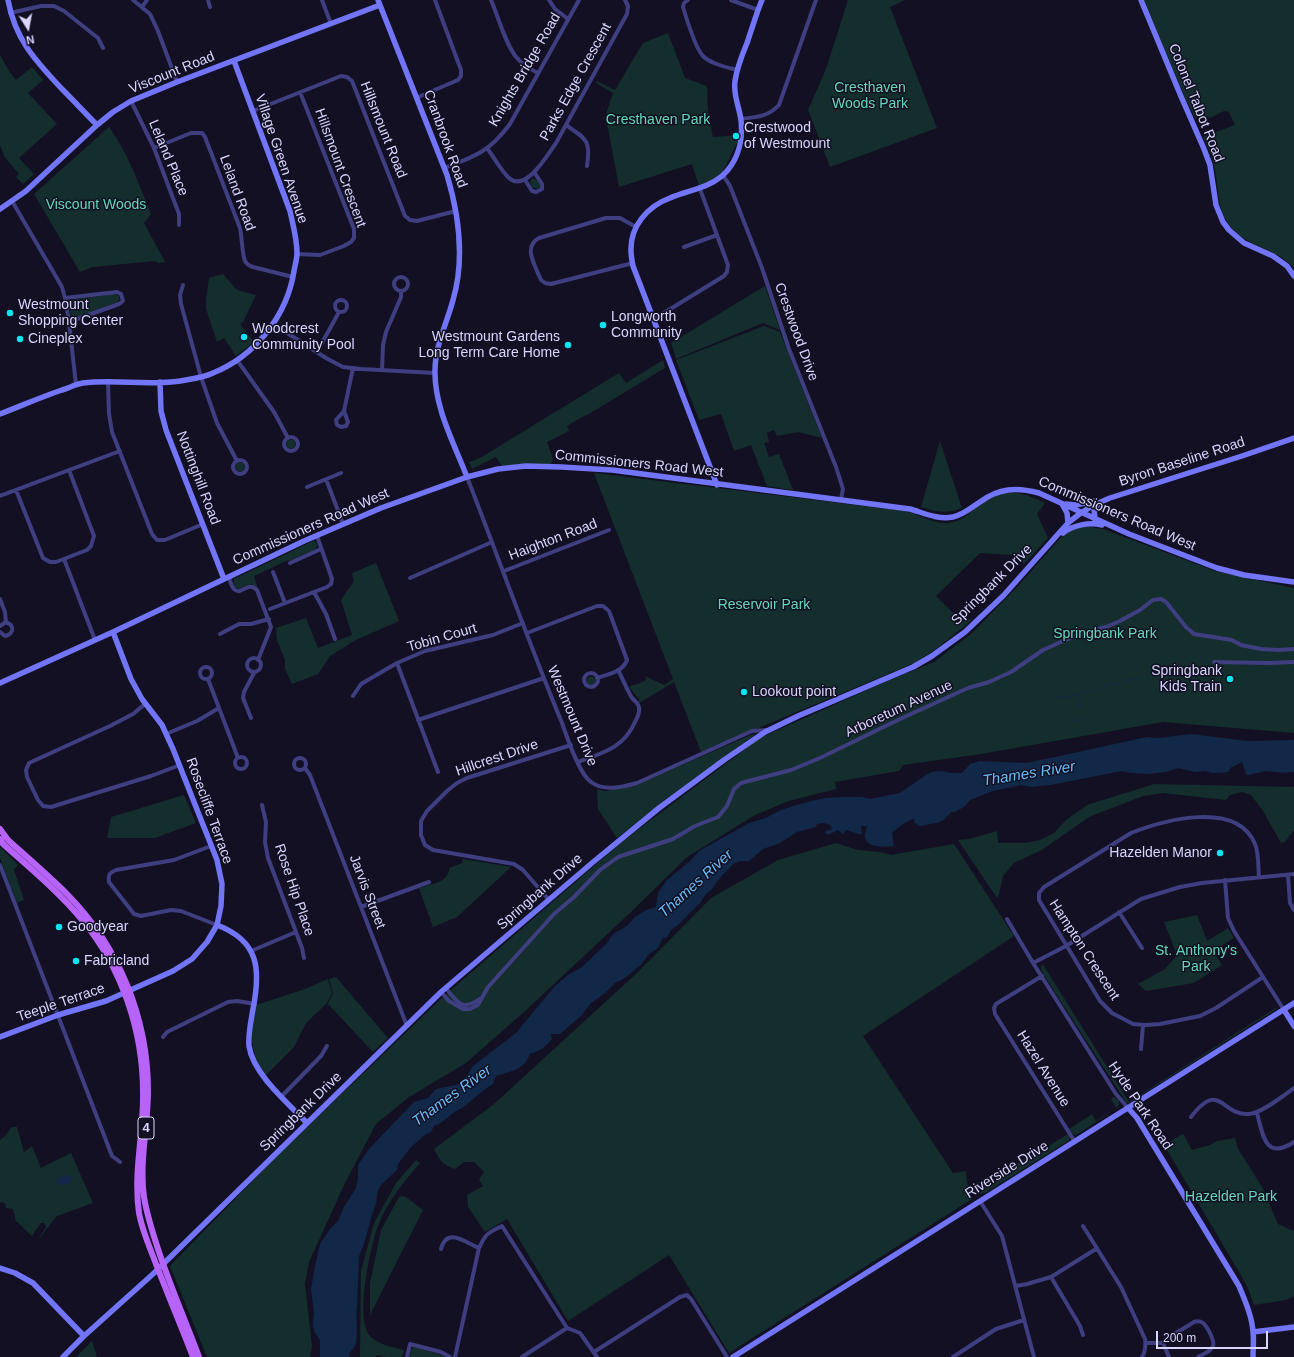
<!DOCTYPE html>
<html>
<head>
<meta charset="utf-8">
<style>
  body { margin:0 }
  #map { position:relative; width:1294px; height:1357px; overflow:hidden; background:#131024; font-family:Arial,sans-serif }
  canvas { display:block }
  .north { position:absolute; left:8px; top:8px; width:40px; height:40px; -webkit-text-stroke:3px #131024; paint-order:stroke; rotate:169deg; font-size:11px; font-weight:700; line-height:16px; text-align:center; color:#d8d6fd }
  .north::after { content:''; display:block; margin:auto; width:14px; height:18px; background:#d8d6fd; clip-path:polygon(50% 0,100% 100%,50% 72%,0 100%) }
  .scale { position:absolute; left:1156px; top:1331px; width:112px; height:18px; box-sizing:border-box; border:2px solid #d8d6fd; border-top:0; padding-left:5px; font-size:12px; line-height:14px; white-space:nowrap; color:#d8d6fd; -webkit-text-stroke:3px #131024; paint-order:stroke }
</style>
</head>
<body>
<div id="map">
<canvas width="1294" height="1357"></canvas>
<div class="north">N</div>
<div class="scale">200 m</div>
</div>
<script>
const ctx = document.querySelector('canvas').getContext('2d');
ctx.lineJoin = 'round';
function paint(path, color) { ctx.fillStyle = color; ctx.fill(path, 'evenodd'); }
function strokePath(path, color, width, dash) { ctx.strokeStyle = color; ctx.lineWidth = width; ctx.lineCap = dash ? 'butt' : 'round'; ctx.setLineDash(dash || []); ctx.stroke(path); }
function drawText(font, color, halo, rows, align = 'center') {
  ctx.font = font + ' Arial,sans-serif'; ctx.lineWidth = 3; ctx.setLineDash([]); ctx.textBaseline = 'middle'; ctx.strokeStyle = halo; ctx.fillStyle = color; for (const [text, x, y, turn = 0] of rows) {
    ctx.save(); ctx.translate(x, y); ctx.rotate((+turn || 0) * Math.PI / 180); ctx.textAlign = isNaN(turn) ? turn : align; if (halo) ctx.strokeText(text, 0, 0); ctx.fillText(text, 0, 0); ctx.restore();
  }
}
paint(new Path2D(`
  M848,0H905L890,7L937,128L830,167L808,110L826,69Z
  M1144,0H1294V268C1278,249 1251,248 1235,231C1215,212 1220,190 1214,166C1212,156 1207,146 1203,137L1235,125L1229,112L1224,111L1210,118L1201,116L1195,118L1183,93Z
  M668,33L685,78L707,86L708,112L713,137L741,135L721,175L699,186L692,164L619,187L606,118L607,111L613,93L596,83L597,81L615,90L643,43Z
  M0,55L9,71L16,80L32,67L43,80L28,93L57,124L19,158L34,174L23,184L16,177L19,174L4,156L0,145Z
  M109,127C128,153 139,184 151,214L144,223L165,262L158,263L155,261L93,267L80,272L34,194Z
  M532,178C537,179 541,182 540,187L537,189L532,187L530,182Z
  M223,274L237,290L256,295L243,322L240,324L254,342L236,356L224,338L217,342L206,309V299L209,278Z
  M765,286L780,330L763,323L676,359L671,343Z
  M113,294L119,296V299L118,302L75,318L71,315L68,303L71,300Z
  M764,326L780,332L822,438L798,432L777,436L774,430L767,433L769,442L764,443L769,457L779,454L793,490L767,486L751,445L734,451L721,414L699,420L676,360Z
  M663,360L665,368L587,415L582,417L567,426L569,431L547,442L553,459L551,464L502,466L496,457L472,469L469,462L480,458L619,373L626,383Z
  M286.5 444a4.5 4.5 0 1 1 9 0a4.5 4.5 0 1 1-9 0Z
  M940,441L962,508C946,514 937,512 921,507Z
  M235.5 467a4.5 4.5 0 1 1 9 0a4.5 4.5 0 1 1-9 0Z
  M594,473L905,511C917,514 937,525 949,523C966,521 973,507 987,499C1007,487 1026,494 1045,503L1037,514L1048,538L1024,564L1014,555L980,553L936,596L956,616L972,620L936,649L914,663L701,752L674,682L639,703L638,701L640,700L629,687C634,684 641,684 646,680L645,676L664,685L673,679Z
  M1082,526L1103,529L1215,571L1294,588V733L1163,722L981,754L903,765L899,771L835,782L836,789L789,801L755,815L687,857L632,911L524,1012L466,1063L409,1097L376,1124L345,1183L309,1262L305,1284L312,1346L310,1357H207L170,1266L275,1158L444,996L623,841L760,738L885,682L934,662L972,633L1017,587L1064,534Z
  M313,541L316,542L317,545L316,549L289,561L288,560L254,576L258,588L251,584L238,589C234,588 233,582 234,579Z
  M376,563L399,621L356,640L330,656L318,674L292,684L285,669V660L277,640L276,628L306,618L318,648L352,635L341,600L354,581L352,573Z
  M586.5 681a4.5 4.5 0 1 1 9 0a4.5 4.5 0 1 1-9 0Z
  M753,734H756L666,799L617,838L598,809L597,789L605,791L634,786Z
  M1154,784L1294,787V830L1285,842L1281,843L1263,811L1251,795L1242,792L1230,795L1226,800L1163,793L1143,796L1089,817L1042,850L1014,863L1003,876L999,894L997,898L958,840L969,839L997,831L998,843H1025L1040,840L1054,833L1066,820L1087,805Z
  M184,795L196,823L155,838H107L111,817Z
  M836,843L858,850L880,852L891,855L954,844L1014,936L863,1036L953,1173L966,1171L967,1182L972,1199L729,1353L669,1255L568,1321L507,1219L485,1232L468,1207L467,1195L483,1186L479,1179L484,1172L474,1162H464L455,1169C443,1165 439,1160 434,1149L494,1104L638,972L711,898L778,860Z
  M0,847L18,865L14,870L24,900L17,903L0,858Z
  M463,859L511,867L457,917L433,927L419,888C429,885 450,882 449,868L462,863Z
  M1197,915L1207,941L1228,928L1234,938L1213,951L1222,965L1194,983L1146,991L1138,984L1165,969L1177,955L1164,922Z
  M1042,963L1129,1102L1277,1007L1275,1010L1129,1103L1126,1102L1043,974L1041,969Z
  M336,977L388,1038L373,1052L328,1004L333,993L329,979Z
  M328,979L332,993L327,1003L306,1023L294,1047L266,1075C247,1051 252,1033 256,1005L305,989Z
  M1113,1097L1116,1098L1119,1101L1118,1107L1078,1134L1074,1135L1069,1129L1092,1114L1096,1121L1116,1108L1111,1099Z
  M12,1127H17L24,1152L32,1146L41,1168L71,1153L93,1203L57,1216L37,1241L46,1227L44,1223H41L32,1236L16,1221L13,1209L6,1208L5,1203L0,1202V1140L4,1137Z
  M1068,1134L1070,1137L1068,1141L985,1193L979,1194L976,1192V1183L979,1182L989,1181L1038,1151L1039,1152Z
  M1183,1134L1192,1150L1210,1145L1217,1141L1235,1138L1238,1149L1262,1187L1278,1224L1294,1231V1296L1286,1300L1254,1305L1248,1288L1242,1277L1164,1145Z
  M416,1160L420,1163C405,1181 389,1199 380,1221C371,1242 354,1318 370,1336C378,1345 393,1347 404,1350L402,1357H386L376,1355V1357H360L361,1271L374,1223L396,1183Z
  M402,1196L406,1197L423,1210L370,1315V1283L381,1230L399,1197Z
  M92,1341L97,1357H76Z
  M414,1347L439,1354L446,1357H409L412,1349Z`), '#132e2c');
paint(new Path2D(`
  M1191,734L1247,741L1294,740V772L1283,773L1266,771L1248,775L1246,774L1242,762L1230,768L1228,772L1213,773L1205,771L1195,772L1178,768L1166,772L1149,774L1130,773L1122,771L1050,785L1032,787L1021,785L993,791L970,800L964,807L955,812H951L944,820L936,823L920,826L915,823L914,819L910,820L903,824L892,833L894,846C884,847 863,849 865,833C866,830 867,828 867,826H861L862,834H859L846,830L843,834L838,830L828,835L824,832L832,829L830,825L824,823L817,824L816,827L797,832L780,843L763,849L749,861H740L733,864L719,879L712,889L706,894L700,903L678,925L671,930L667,937L662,939L658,948L648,955L641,965L631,973L622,980L616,982L605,993L590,1004L582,1015L560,1034H551L552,1039C546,1047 539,1051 530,1054C523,1071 511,1071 496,1076L493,1084L488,1087L462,1108L453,1113L441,1123L434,1126L431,1132L425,1135L411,1147L398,1164L397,1170L382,1184L378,1190L376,1204L371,1218L365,1241L359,1256L357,1307C355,1319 359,1336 355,1346C352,1351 350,1350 349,1357H320V1340L315,1333L313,1325L314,1312L311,1289L315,1266L320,1244L330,1229L338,1221L344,1207L356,1188L358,1178V1165L369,1149L414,1102L428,1098L436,1089L456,1085L464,1080L473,1066L516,1033L555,986L568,975L582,967L607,943L613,934L627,926L635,917L646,910L656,907L658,893L667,880L690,861L699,851L749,823L766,818L781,810L803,803L825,798L840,797H862L870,799L900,793L926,775L932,772L942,771L951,773H962L970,764L980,761L1027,763L1147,737L1158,738Z
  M70,1175L72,1177L71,1183C66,1184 60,1187 57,1182L59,1177Z`), '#112848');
strokePath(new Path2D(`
  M1098,691L1112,683L1121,685C1126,680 1132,677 1139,678
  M1078,696V708
  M1057,697C1069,699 1079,693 1091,691
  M1072,719L1075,721L1081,720`), '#112848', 1);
strokePath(new Path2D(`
  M133,0L150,14L158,31L177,82
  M208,0L210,7
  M322,0L331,24
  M491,0C498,16 506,46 517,58C523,65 530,69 538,73
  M549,0L555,9L568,19
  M688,0L684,3L683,7C686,17 696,49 703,56C711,64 726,67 737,70
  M731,0L758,10
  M142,7L147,0
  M10,13L41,6H54L64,11L98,38L103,48
  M416,98L458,80L461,76V70L435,0
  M131,101L154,148L179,214V225
  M253,111L341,76L347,77L352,81L405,216L410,220L417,221L456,211
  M740,119C756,117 768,117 779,105L816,0
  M566,125C586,139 591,140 587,166
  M154,148L191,133H202L205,137L240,228C242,237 242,254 245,261C247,265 250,266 253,267L293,277
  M487,148C493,156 502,172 509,178C526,193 548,154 556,143L627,14L628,6L625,0
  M444,168C476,156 489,152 510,124L579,0
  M723,175L730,186L762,268L789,349L836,467L843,489L841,499
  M525,180L532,191L536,192L542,189V184L534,172
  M12,201L62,287L65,298L117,292L121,294L123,301L119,304L69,322L76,385
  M684,247L717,235
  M297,254L320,255L344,246L351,242L354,238V229L300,92
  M633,263L551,284L545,283L541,280C536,267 522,247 539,238L606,218H620L636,227
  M394 284a7 7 0 1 1 14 0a7 7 0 1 1-14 0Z
  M183,285L180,295L181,304L201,377L217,423L237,461
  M65,298L69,322
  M335 306a6 6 0 1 1 12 0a6 6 0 1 1-12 0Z
  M654,319L724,276L727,272L728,265L700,189
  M273,324L326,358L343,367L361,369L435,373
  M317,352L339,312
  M237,360L274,412L288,438
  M382,370L383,345L386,332L401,297V291
  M108,382L109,414L112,432L152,534L157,540H165L203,524
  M344,411L336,420L337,425L341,427L346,426L348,422L344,411L353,368
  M284 444a7 7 0 1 1 14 0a7 7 0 1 1-14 0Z
  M233 467a7 7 0 1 1 14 0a7 7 0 1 1-14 0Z
  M467,477C499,559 528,641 562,723C567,737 579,774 591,782C604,792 623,787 637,783L752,731L767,730
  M326,479L343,524
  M307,487L341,473
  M16,490L43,558L50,562H56L87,550L91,546L94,536L69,470
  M0,496L120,451
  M64,559L95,640
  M290,563L321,549
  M504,571L609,530
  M273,572L285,603
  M229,577C230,581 231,586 234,589C241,597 248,580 257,590L271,627L258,660
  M410,578L492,542
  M314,592L326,614L335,639
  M0,599L5,612L6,622
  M270,609L327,587L331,584L332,579L317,536
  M0,626L6,622
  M0,632L5,636C11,635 14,630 11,625L6,622
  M527,633L597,606H603L609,611L627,660C623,672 608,674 597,678
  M220,634L239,624H251L269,619
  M247 665a7 7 0 1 1 14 0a7 7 0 1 1-14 0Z
  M1214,662L1268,663L1294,662
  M397,663L438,772
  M200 673a6 6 0 1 1 12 0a6 6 0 1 1-12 0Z
  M584 680a7 7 0 1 1 14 0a7 7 0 1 1-14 0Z
  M208,679L238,758
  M353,696L361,684L397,663L425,651L493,635L523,623
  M145,704L133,714L110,726L29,763L26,770L27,777L38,800L43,806L51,807L151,776L180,765
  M251,718L243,698L244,692L254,673
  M418,720L544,678
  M166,734L197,721L219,708
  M235 763a6 6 0 1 1 12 0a6 6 0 1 1-12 0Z
  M294 764a6 6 0 1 1 12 0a6 6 0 1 1-12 0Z
  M578,762C602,753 624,748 635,722C637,718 640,713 639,708C639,704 635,701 632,698C627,690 623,679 618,670
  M305,768L310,775L407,1026
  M262,805L266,822L265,842L268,858L302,948L304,958
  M211,846L174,860L116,870C109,873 108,875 109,882L134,914L141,916L171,910L181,911L217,925
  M0,865L112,1156L120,1162
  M1288,875L1290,903L1294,910
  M1259,877C1258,867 1259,853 1255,844C1237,800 1164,820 1131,833L1044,887L1039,893V900L1100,1001L1112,1013L1133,1024L1146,1025L1160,1024L1200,1016L1216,1008L1263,977
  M1225,880L1228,918L1234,931L1284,1010
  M549,900L523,870L514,864L433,850L425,845L421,835V821L427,811L447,791L457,783L467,778L571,745
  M361,907L429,882
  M1119,912L1142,948
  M1007,919L1033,963L1116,1094L1128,1108
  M251,951L296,932
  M1033,963L1066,946L1141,899L1180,887L1202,883L1294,874
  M1042,976L996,1004L994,1008L995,1014L1075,1142
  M446,988C457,1003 463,1012 481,998
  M441,992L449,1001L463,1009H470L478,1005L488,987L536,934L554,914L573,898L600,870L618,857L673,839L695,826L718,817L727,806L734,789L741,783L791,770L820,758L900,719L968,688L989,682L1011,672L1043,650L1063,641L1089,631L1106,627L1120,621L1140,610L1153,600L1161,599L1166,602L1186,627L1194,634L1232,640L1241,645L1261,649L1278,650L1294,649
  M163,1037L167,1032L228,1002L237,1001L255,1004
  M1141,1049L1143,1025
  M282,1096L321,1056L327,1046
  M1257,1113C1263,1135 1265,1161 1294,1142
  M1191,1117C1220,1079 1221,1116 1249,1114C1262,1113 1283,1096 1294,1088
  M980,1201L1002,1236L1034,1357
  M1083,1226L1121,1287L1145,1339C1146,1344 1145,1353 1142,1357
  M441,1249C447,1226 466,1243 479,1248
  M1051,1277L1080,1326L1083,1335
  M1016,1286L1027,1284L1051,1277L1096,1249
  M1146,1343H1163L1165,1340L1194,1322C1197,1321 1200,1321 1203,1323C1207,1326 1215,1341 1213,1346C1211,1352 1203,1354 1198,1357
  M1163,1343L1169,1357
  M594,1352L680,1297L687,1295L691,1299L727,1357
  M407,1357L410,1344L441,1352L450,1357
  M455,1357L479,1248C486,1233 488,1233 502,1226L567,1328L580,1333L597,1357
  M522,1357L567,1328
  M953,1357L996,1329L1024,1320`), '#3e3e81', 4);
strokePath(new Path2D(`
  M8,0C15,39 35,60 61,88C73,100 85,113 97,125
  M378,0L447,175C459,215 465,259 453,300C447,323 435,346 435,370C434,407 454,443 467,477
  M1141,0L1180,94L1204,149L1210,165L1216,205L1223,222L1229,230L1244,243L1273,256L1287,266L1294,276
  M0,209L26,191L97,125L113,112L131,101L177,82L380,5
  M160,382L161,411L166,430L224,579
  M0,414C21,406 41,397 62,390C69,388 76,384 83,383C115,379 148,386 180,381C191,379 203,378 213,373C255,356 287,316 294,271C295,265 297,259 297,253C297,239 293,225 290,211L234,61
  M717,485L633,266C632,261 631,256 631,251C630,226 648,206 670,198C689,190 712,188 727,171C739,157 743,138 741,120C739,106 733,95 735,81C737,68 742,55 747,43C752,29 756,14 762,0
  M1062,504L1067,513L1068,523
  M1066,504L1075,505L1095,501
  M1095,520L1094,508L1099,505
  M1063,533C1073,525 1089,522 1102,525
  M0,683L113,632L304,541L381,508L467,477L498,469L526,466L561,467L612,470L910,509C924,513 938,520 953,517C963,515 971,508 980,502C999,488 1016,487 1039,493L1129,534L1217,568L1244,575L1294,582
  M217,925C259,941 261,969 253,1009C251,1021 248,1034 249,1046C253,1074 288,1103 307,1123
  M1284,1010L1294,1026
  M0,1037L58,1015L106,1001L173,971L192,959L207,942L217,925L221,906L222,884L217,860L173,749L162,725L142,699L131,679L113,632
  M1128,1108L1137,1118L1239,1286C1245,1301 1252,1316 1253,1332C1254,1340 1253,1349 1253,1357
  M0,1268L15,1273L33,1283L84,1336
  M1253,1332L1294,1327
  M63,1357L84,1336L153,1274L441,992L592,863L659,808L724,760L765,732L798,716L913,667L932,656L965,632L1003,596L1068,523C1082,511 1093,505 1110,498L1242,456L1294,438
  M733,1357L1294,1003`), '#7275f7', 5.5);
strokePath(new Path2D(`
  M0,829L8,840C28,858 49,876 68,895C119,947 148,1018 148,1091C148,1127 139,1162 144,1197C147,1216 153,1234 159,1252C171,1288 186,1322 199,1357
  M0,839L3,844C31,869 60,893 83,921C122,968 143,1032 143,1092C144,1133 133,1172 139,1213C142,1230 150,1248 156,1264C168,1295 181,1326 193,1357`), '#b863f7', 6);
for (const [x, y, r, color] of [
  [736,136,4,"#0de5f1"],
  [10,313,4,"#0de5f1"],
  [603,325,4,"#0de5f1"],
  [244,337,4,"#0de5f1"],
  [20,339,4,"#0de5f1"],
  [568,345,4,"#0de5f1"],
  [1230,679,4,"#0de5f1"],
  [744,692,4,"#0de5f1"],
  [1220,853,4,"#0de5f1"],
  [59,927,4,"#0de5f1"],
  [76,961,4,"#0de5f1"]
]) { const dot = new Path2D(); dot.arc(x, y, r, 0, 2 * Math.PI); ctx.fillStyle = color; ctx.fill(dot); strokePath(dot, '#131024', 1.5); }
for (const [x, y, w] of [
  [146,1128,16]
]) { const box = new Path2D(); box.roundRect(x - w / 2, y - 11, w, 22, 3); ctx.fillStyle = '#131024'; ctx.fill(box); strokePath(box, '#d8d6fd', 1); }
drawText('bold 13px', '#d8d6fd', null, [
  ["4",146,1128]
]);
drawText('14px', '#d8d6fd', '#131024', [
  ["Knights Bridge Road",525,70,-60],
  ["Viscount Road",172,73,-22],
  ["Parks Edge Crescent",576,82,-61],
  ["Colonel Talbot Road",1196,103,68],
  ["Hillsmount Road",383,130,68],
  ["Cranbrook Road",445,139,70],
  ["Leland Place",168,158,67],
  ["Village Green Avenue",281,159,71],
  ["Hillsmount Crescent",340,168,70],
  ["Leland Road",237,193,70],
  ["Crestwood Drive",796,332,70],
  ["Byron Baseline Road",1182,462,-18],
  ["Commissioners Road West",639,464,6],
  ["Nottinghill Road",198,478,69],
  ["Commissioners Road West",1117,514,23],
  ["Commissioners Road West",311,527,-24],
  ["Haighton Road",553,540,-21],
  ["Springbank Drive",992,585,-45],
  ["Tobin Court",442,638,-16],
  ["Arboretum Avenue",899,709,-25],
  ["Westmount Drive",572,716,67],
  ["Hillcrest Drive",497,758,-19],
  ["Rosecliffe Terrace",209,811,70],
  ["Rose Hip Place",294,890,71],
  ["Jarvis Street",367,892,69],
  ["Springbank Drive",540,892,-41],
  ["Hampton Crescent",1084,950,57],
  ["Teeple Terrace",61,1003,-19],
  ["Hazel Avenue",1043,1069,58],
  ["Hyde Park Road",1140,1106,56],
  ["Springbank Drive",301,1112,-44],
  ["Riverside Drive",1007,1170,-32]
]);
drawText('14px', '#65d9b7', '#131024', [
  ["Cresthaven",870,88],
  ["Woods Park",870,104],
  ["Cresthaven Park",658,120],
  ["Viscount Woods",96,205],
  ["Reservoir Park",764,605],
  ["Springbank Park",1105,634],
  ["St. Anthony's",1196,951],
  ["Park",1196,967],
  ["Hazelden Park",1231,1197]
]);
drawText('14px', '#d8d6fd', '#131024', [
  ["Crestwood",744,128],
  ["of Westmount",744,144],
  ["Westmount",18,305],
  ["Shopping Center",18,321],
  ["Longworth",611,317],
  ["Community",611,333],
  ["Woodcrest",252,329],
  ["Community Pool",252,345],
  ["Westmount Gardens",560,337,"right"],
  ["Long Term Care Home",560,353,"right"],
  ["Cineplex",28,339],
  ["Springbank",1222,671,"right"],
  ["Kids Train",1222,687,"right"],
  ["Lookout point",752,692],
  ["Hazelden Manor",1212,853,"right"],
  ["Goodyear",67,927],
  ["Fabricland",84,961]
], 'left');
drawText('italic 15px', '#6abcf7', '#131024', [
  ["Thames River",1029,774,-9],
  ["Thames River",696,884,-42],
  ["Thames River",452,1096,-36]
]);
</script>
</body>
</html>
